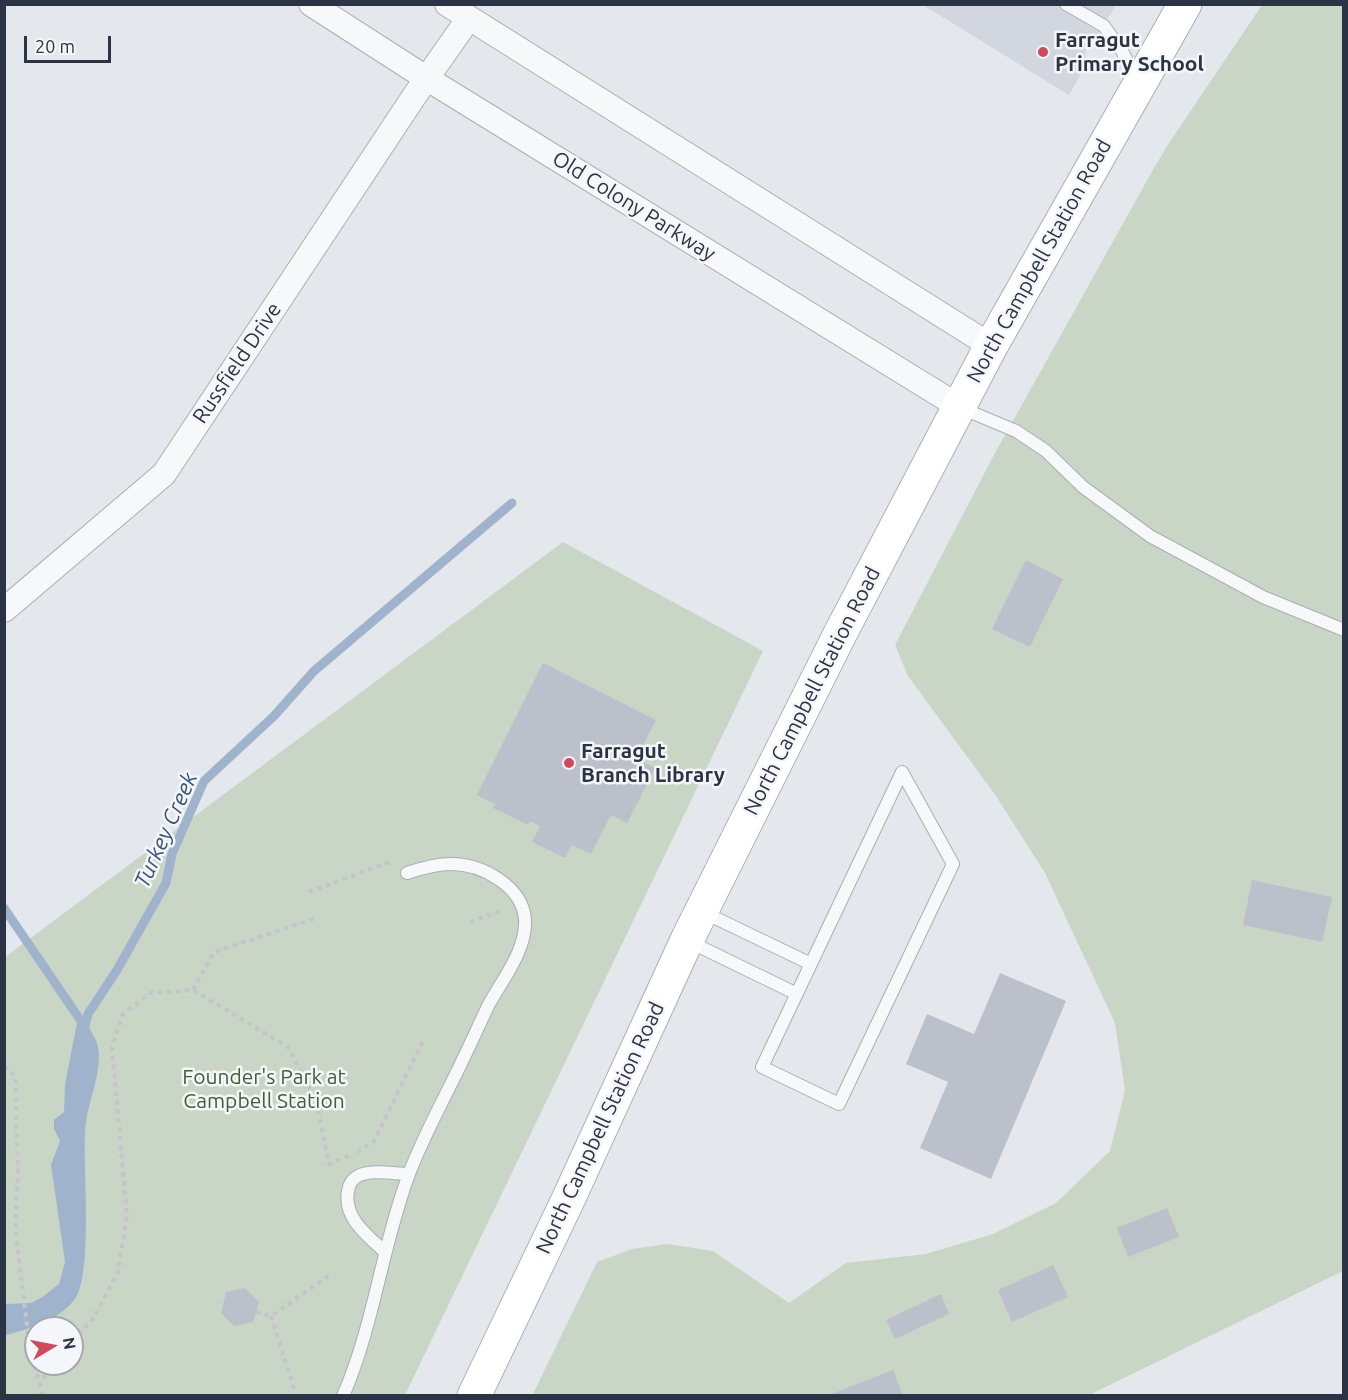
<!DOCTYPE html>
<html>
<head>
<meta charset="utf-8">
<style>
  body { margin:0 }
  #map { position:relative; width:1348px; height:1400px; overflow:hidden; background:#e4e7ec; font-family:Ubuntu,sans-serif }
  canvas { display:block }
  .frame { position:absolute; inset:0; border:6px solid #2b3445; pointer-events:none }
  .north { position:absolute; left:24px; top:1316px; width:60px; height:60px; box-sizing:border-box; background:#f4f6f9; border:2px solid #a4a8b1; border-radius:50%; rotate:80deg; font-size:16px; font-weight:700; line-height:24px; text-align:center; color:#2b3445 }
  .north::after { content:''; display:block; margin:auto; width:21px; height:27px; background:#d1495b; clip-path:polygon(50% 0,100% 100%,50% 72%,0 100%) }
  .scale { position:absolute; left:24px; top:36px; width:87px; height:27px; box-sizing:border-box; border:3px solid #2b3445; border-top:0; padding-left:8px; font-size:18px; line-height:21px; white-space:nowrap; color:#2b3445; -webkit-text-stroke:4px #f4f6f9; paint-order:stroke }
</style>
</head>
<body>
<div id="map">
<canvas width="1348" height="1400"></canvas>
<div class="frame"></div>
<div class="north">N</div>
<div class="scale">20 m</div>
</div>
<script>
const ctx = document.querySelector('canvas').getContext('2d');
ctx.lineJoin = 'round';
function paint(path, color) { ctx.fillStyle = color; ctx.fill(path, 'evenodd'); }
function strokePath(path, color, width, dash) { ctx.strokeStyle = color; ctx.lineWidth = width; ctx.lineCap = dash ? 'butt' : 'round'; ctx.setLineDash(dash || []); ctx.stroke(path); }
function drawText(font, color, halo, rows, align = 'center') {
  ctx.font = font + ' Ubuntu,sans-serif'; ctx.lineWidth = 5; ctx.setLineDash([]); ctx.textBaseline = 'middle'; ctx.strokeStyle = halo; ctx.fillStyle = color; for (const [text, x, y, turn = 0] of rows) {
    ctx.save(); ctx.translate(x, y); ctx.rotate((+turn || 0) * Math.PI / 180); ctx.textAlign = isNaN(turn) ? turn : align; if (halo) ctx.strokeText(text, 0, 0); ctx.fillText(text, 0, 0); ctx.restore();
  }
}
paint(new Path2D(`
  M923,5H1116L1093,43L1085,46L1086,65L1069,95Z`), '#d2d6de');
paint(new Path2D(`
  M1262,5H1343V1271L1089,1395L532,1396L597,1262L632,1249L668,1244L713,1251L789,1303L846,1263L926,1254L993,1234L1056,1203L1110,1151L1125,1090L1115,1023L1045,873L996,796L908,676L895,645L995,453L1154,168L1169,143Z
  M563,542L763,651L405,1395L5,1396V957ZM36,1328H72V1364H36Z`), '#c9d6c5');
paint(new Path2D(`
  M83,1019C91,1031 99,1041 99,1056C99,1081 86,1107 85,1132C83,1168 93,1274 75,1299C59,1320 30,1328 7,1335L5,1333V1304L31,1303L44,1296L59,1284L65,1262L51,1165L60,1141L54,1129V1120L64,1112L65,1084L77,1023Z`), '#9fb4cc');
strokePath(new Path2D(`
  M4,908L85,1027
  M83,1033L88,1014L117,970L166,883L172,854L204,781L274,716L314,671L512,503`), '#9fb4cc', 9);
paint(new Path2D(`
  M1026,560L1063,579L1030,647L992,629Z
  M543,663L656,720L636,759L655,768L627,823L611,815L591,854L572,845L565,858L532,842L540,826L530,821L528,825L493,808L495,804L477,795Z
  M1252,880L1332,897L1322,942L1243,925Z
  M1000,973L1066,1001L991,1179L920,1148L948,1082L906,1064L927,1014L974,1034Z
  M1167,1208L1179,1237L1128,1257L1117,1228Z
  M1053,1265L1068,1297L1012,1322L998,1290Z
  M245,1288L259,1302L253,1322L234,1326L221,1313L226,1292Z
  M941,1294L949,1314L895,1339L886,1320Z
  M893,1370L903,1396H829V1395Z`), '#bbc0ca');
const lane = new Path2D(`
  M1066,4L1104,26L1122,51L1137,80
  M961,408L1016,431L1046,451L1083,487L1150,536L1263,597L1344,630
  M902,772L953,864L839,1104L762,1067Z
  M703,912L811,964
  M688,941L797,994
  M385,1252C368,1236 343,1218 348,1191C349,1184 352,1179 358,1176C372,1169 394,1174 409,1174
  M343,1396C374,1325 382,1246 409,1174C425,1132 448,1092 467,1051C474,1036 481,1021 488,1006C502,980 527,950 525,919C522,886 482,864 451,864C436,864 422,868 407,873`);
const street = new Path2D(`
  M311,4L426,78L958,406
  M447,4L991,346
  M4,610L164,474L415,95L469,18`);
const secondary = new Path2D(`
  M474,1396L567,1202L687,940L840,634L991,346L1185,4`);
strokePath(lane, '#a9aeb7', 14);
strokePath(street, '#a9aeb7', 26);
strokePath(secondary, '#a9aeb7', 35);
strokePath(new Path2D(`
  M309,892L390,862
  M470,922L503,910
  M193,990L214,952L317,918
  M4,1066L15,1076L18,1174L15,1229L30,1349L40,1384
  M357,1152L374,1141L423,1041
  M256,1312L271,1316L330,1275
  M271,1316L295,1392
  M72,1341L93,1319L118,1272L127,1216L112,1047L122,1015L150,993L193,990L288,1047L316,1101L329,1164L350,1155
  M42,1396L40,1384L52,1364`), '#c2c5cb', 4, [4.5, 4.5]);
strokePath(lane, '#f7f8fa', 12);
strokePath(street, '#f7f8fa', 24);
strokePath(secondary, '#fff', 33);
for (const [x, y, r, color] of [
  [1043,52,6,"#d1495b"],
  [569,763,6,"#d1495b"]
]) { const dot = new Path2D(); dot.arc(x, y, r, 0, 2 * Math.PI); ctx.fillStyle = color; ctx.fill(dot); strokePath(dot, '#f4f6f9', 2); }
drawText('bold 21px', '#2b3445', '#f4f6f9', [
  ["Farragut",1055,40],
  ["Primary School",1055,64],
  ["Farragut",581,751],
  ["Branch Library",581,775]
], 'left');
drawText('21px', '#2b3445', '#f4f6f9', [
  ["Old Colony Parkway",634,206,32],
  ["North Campbell Station Road",1039,261,-61],
  ["Russfield Drive",237,363,-56],
  ["North Campbell Station Road",812,691,-63],
  ["North Campbell Station Road",600,1128,-65]
]);
drawText('21px', '#3f6138', '#f4f6f9', [
  ["Founder's Park at",264,1077],
  ["Campbell Station",264,1101]
]);
drawText('italic 22px', '#34527a', '#f4f6f9', [
  ["Turkey Creek",166,830,-66]
]);
</script>
</body>
</html>
